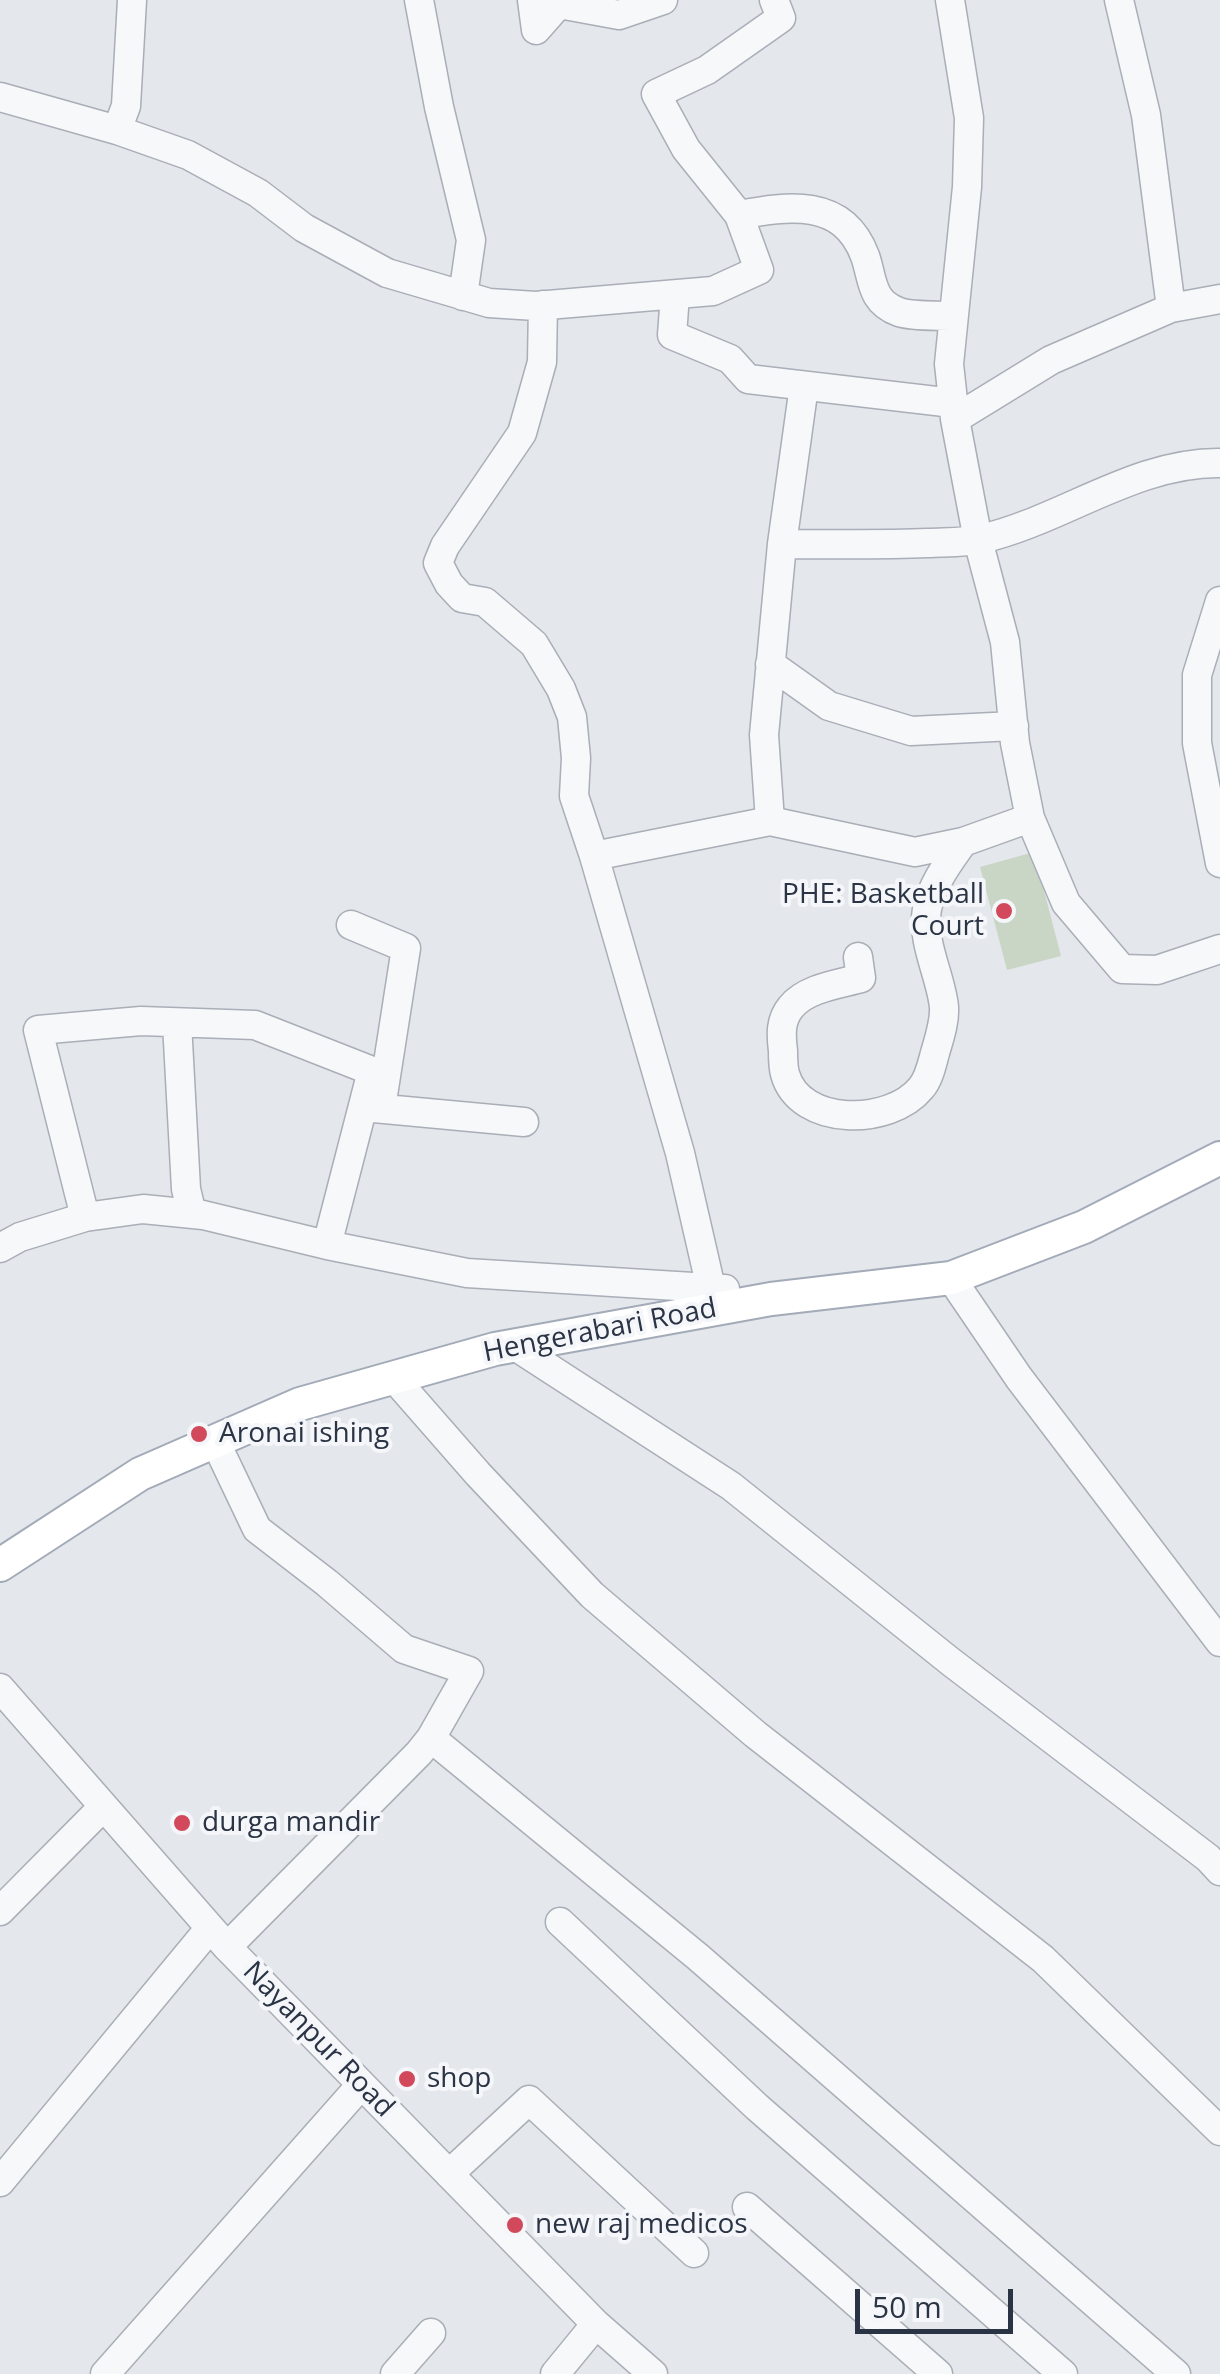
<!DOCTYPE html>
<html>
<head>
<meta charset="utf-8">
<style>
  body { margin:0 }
  #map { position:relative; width:1220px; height:2374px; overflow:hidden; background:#e4e7ec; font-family:"Open Sans",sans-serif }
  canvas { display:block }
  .scale { position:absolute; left:855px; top:2289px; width:158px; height:45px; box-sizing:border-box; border:5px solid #2b3445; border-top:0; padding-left:12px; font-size:30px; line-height:35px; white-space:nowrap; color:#2b3445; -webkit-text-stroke:8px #f4f6f9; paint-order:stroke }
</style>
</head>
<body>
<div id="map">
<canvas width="1220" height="2374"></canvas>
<div class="scale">50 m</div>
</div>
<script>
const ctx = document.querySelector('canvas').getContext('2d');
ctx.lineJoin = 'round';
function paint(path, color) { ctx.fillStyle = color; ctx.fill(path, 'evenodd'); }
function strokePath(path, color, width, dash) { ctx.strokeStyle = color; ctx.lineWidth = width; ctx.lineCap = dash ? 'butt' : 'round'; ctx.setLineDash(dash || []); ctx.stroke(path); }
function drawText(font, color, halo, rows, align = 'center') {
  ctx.font = font + ' "Open Sans",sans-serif'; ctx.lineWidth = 8; ctx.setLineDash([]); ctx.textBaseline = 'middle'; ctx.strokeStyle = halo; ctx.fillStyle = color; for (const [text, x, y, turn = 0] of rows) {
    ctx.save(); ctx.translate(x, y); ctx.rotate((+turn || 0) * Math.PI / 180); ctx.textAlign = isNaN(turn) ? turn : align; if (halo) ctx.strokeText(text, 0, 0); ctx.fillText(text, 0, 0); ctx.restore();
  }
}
paint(new Path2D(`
  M1034,852L1061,956L1007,970L980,867Z`), '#c9d6c5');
const minor = new Path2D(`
  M419,0L439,107L471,240L463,296
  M532,0L536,30L559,4L619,15L663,0
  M950,0L969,118L967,187L949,364L955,419L978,540L1005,642L1015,743L1030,818L1066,903L1122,969L1157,970L1220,949
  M1119,0L1146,115L1171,308
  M0,97L117,130L126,106L132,0
  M117,130L188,155L258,193L304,228L387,273L489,303L536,306L713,291L759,270L739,215L686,149L656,94L707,70L781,18L774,0
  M739,215C787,206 843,197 865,256C873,278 870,302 899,312C914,317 937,315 953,316
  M675,295L672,335L730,359L748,379L953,403
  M543,305L542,362L522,433L445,546L438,563L449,584L462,598L485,602L534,644L561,689L572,717L576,758L574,796L594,856L680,1153L711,1288
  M804,386L782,544L764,735L770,821L915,852L963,842L1030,818
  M955,419L1051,360L1171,308L1220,299
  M782,544C831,544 879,545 928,543C945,542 964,543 981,539C1063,520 1135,462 1220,463
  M1220,601L1197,675V743L1220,863
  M770,664L829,706L911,731L1014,726
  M594,856L770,821
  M351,925L406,948L383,1095
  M858,957L861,978C840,984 806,988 791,1007C780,1020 781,1035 783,1051C783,1058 783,1067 785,1074C800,1127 890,1126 921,1088C929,1079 932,1064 935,1053C939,1039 945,1022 944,1007C941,976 921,942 927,909C932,884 949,862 963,842
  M177,1023L186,1189L192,1214
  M363,1107L524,1122
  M85,1217L38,1030L141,1021L255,1025L372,1071L327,1245
  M0,1248L20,1237L85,1217L143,1209L203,1215L327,1245L467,1273L725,1289
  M951,1278L1019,1378L1220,1642
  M515,1346L731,1486L951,1662L1208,1858L1220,1871
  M394,1378L478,1474L592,1595L755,1734L1043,1959L1220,2131
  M215,1441L257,1529L327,1583L404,1649L469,1671L431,1738L419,1753L227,1947
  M0,1688L227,1947L596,2324L653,2374
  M431,1738L698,1957L1176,2374
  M0,1911L102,1808
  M560,1922L757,2107L1063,2374
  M449,2174L529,2100L694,2253
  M0,2182L210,1928
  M747,2207L938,2374
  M105,2374L361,2085
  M395,2374L431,2333
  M555,2374L596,2324`);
const major = new Path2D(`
  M0,1565L140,1474L300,1404L495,1349L771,1299L951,1278L1084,1227L1220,1158`);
strokePath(minor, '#a9aeb7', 31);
strokePath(major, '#a3abb8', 36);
strokePath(minor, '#f7f8fa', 28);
strokePath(major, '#fff', 32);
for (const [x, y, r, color] of [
  [1004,911,10,"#d1495b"],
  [199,1434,10,"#d1495b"],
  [182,1823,10,"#d1495b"],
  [407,2079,10,"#d1495b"],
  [515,2225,10,"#d1495b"]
]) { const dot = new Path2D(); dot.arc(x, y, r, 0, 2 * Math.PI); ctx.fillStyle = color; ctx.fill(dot); strokePath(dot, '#f4f6f9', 4); }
drawText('28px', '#2b3445', '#f4f6f9', [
  ["PHE: Basketball",984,895,"right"],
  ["Court",984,927,"right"],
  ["Aronai ishing",219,1434],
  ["durga mandir",202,1823],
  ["shop",427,2079],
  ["new raj medicos",535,2225]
], 'left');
drawText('28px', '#2b3445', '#f4f6f9', [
  ["Hengerabari Road",600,1331,-11],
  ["Nayanpur Road",318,2040,46]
]);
</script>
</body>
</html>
